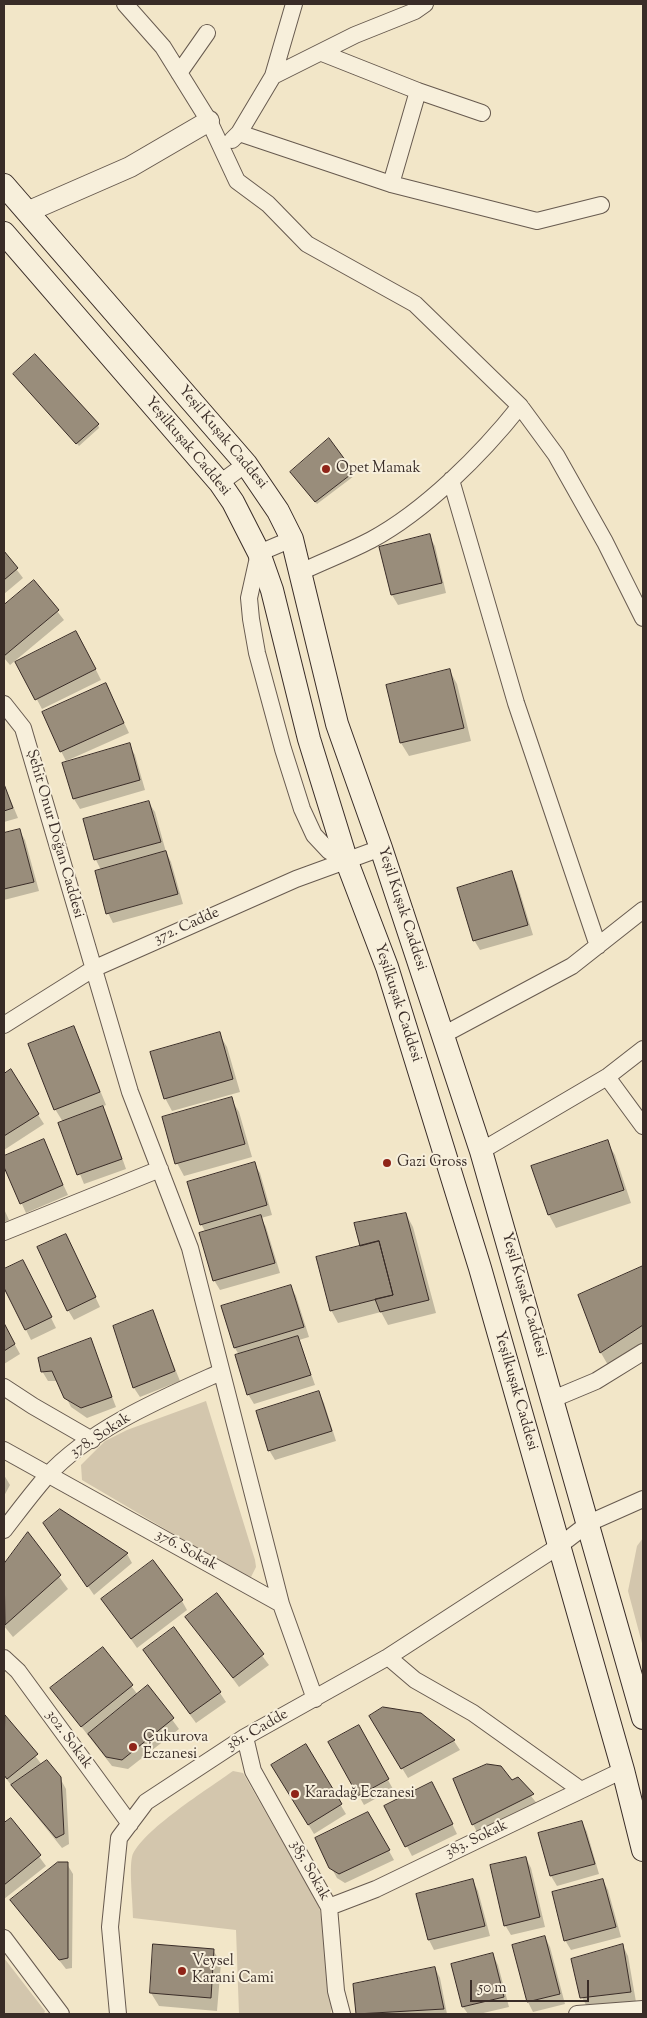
<!DOCTYPE html>
<html>
<head>
<meta charset="utf-8">
<style>
  body { margin:0 }
  #map { position:relative; width:647px; height:2018px; overflow:hidden; background:#f2e6c8; font-family:"Sorts Mill Goudy",serif }
  canvas { display:block }
  .frame { position:absolute; inset:0; border:5px solid #392c27; pointer-events:none }
  .scale { position:absolute; left:470px; top:1980px; width:119px; height:22px; box-sizing:border-box; border:2px solid #392c27; border-top:0; padding-left:6px; font-size:15px; line-height:18px; white-space:nowrap; color:#392c27; -webkit-text-stroke:4px #f7efdb; paint-order:stroke }
</style>
</head>
<body>
<div id="map">
<canvas width="647" height="2018"></canvas>
<div class="frame"></div>
<div class="scale">50 m</div>
</div>
<script>
const ctx = document.querySelector('canvas').getContext('2d');
ctx.lineJoin = 'round';
function paint(path, color) { ctx.fillStyle = color; ctx.fill(path, 'evenodd'); }
function strokePath(path, color, width, dash) { ctx.strokeStyle = color; ctx.lineWidth = width; ctx.lineCap = dash ? 'butt' : 'round'; ctx.setLineDash(dash || []); ctx.stroke(path); }
function drawText(font, color, halo, rows, align = 'center') {
  ctx.font = font + ' "Sorts Mill Goudy",serif'; ctx.lineWidth = 4; ctx.setLineDash([]); ctx.textBaseline = 'middle'; ctx.strokeStyle = halo; ctx.fillStyle = color; for (const [text, x, y, turn = 0] of rows) {
    ctx.save(); ctx.translate(x, y); ctx.rotate((+turn || 0) * Math.PI / 180); ctx.textAlign = isNaN(turn) ? turn : align; if (halo) ctx.strokeText(text, 0, 0); ctx.fillText(text, 0, 0); ctx.restore();
  }
}
paint(new Path2D(`
  M206,1401L255,1560L256,1567L251,1577L243,1575L82,1480L81,1465L105,1441L127,1430Z
  M643,1538V1647L628,1591L637,1546Z
  M233,1771L243,1773L319,1906L325,1937L332,2008L330,2014H239L236,1930L133,1918C133,1903 129,1870 132,1857C139,1832 211,1787 233,1771Z
  M4,1958L45,2011L44,2014H4Z`), '#d3c6ad');
paint(new Path2D(`
  M16,377L98,425L99,428L79,446Z
  M329,440L354,476L317,504L293,475Z
  M429,536L435,546L446,593L398,605L392,595L380,548Z
  M4,553L23,578L4,594Z
  M34,582L64,620L10,665L4,658V607Z
  M82,642L101,680L42,709L17,662Z
  M450,671L457,684L471,741L409,756L401,743Z
  M106,685L129,733L66,761L61,751Z
  M129,745L135,755L145,790L80,809L74,799L64,764Z
  M4,784L18,818L4,822Z
  M149,803L155,812L166,852L171,862L183,904L113,923L108,913L101,870L96,860L85,820Z
  M19,830L25,840L39,891L4,900V834Z
  M512,873L517,883L533,935L480,950L474,940Z
  M73,1028L80,1041L106,1105L101,1107L108,1118L126,1169L84,1184L59,1123L63,1122L55,1109Z
  M219,1034L227,1047L240,1092L172,1111L165,1098Z
  M10,1071L44,1124L4,1150V1075Z
  M231,1099L239,1112L252,1157L184,1176L177,1163Z
  M43,1141L68,1195L26,1213L4,1164V1158Z
  M607,1142L615,1155L631,1203L556,1228L549,1215L533,1166Z
  M254,1164L260,1173L272,1215L261,1218L266,1227L280,1273L220,1290L214,1280L206,1233L201,1224Z
  M4,1209L9,1220L4,1222Z
  M406,1214L413,1227L436,1313L388,1325L381,1312L338,1323L331,1310L362,1246Z
  M71,1245L100,1307L74,1320L68,1310Z
  M23,1261L56,1328L31,1340L4,1285V1270Z
  M643,1267V1342L608,1365L601,1353L580,1295Z
  M291,1287L296,1296L309,1337L299,1340L315,1385L254,1404L248,1394L239,1355L235,1348Z
  M152,1312L180,1381L140,1397L134,1388L115,1327Z
  M4,1325L20,1354L4,1364Z
  M90,1340L116,1407L87,1418L71,1407L58,1381H48L42,1371Z
  M319,1393L324,1403L336,1441L275,1460L269,1450Z
  M4,1475L10,1485L4,1496Z
  M51,1533L127,1554L132,1563L94,1595Z
  M28,1534L68,1589L13,1637L4,1626V1566Z
  M216,1594L269,1665L239,1687L187,1617Z
  M103,1599L182,1601L187,1610L137,1648Z
  M102,1648L138,1695L148,1687L179,1729L128,1769L112,1766L51,1688Z
  M150,1660L220,1693L226,1702L196,1723Z
  M420,1714L454,1741L460,1750L408,1778L371,1717Z
  M5,1716L42,1765L60,1778L66,1789L69,1844L62,1848L4,1776Z
  M358,1727L393,1789L364,1805L329,1742Z
  M305,1746L346,1814L314,1834L273,1766Z
  M518,1779L538,1805L478,1834L473,1824L512,1781Z
  M437,1793L457,1834L412,1856L386,1806Z
  M368,1813L394,1860L345,1883L337,1878L331,1867Z
  M11,1819L46,1866L4,1899V1825Z
  M582,1822L587,1832L599,1874L557,1886L551,1876L540,1834Z
  M526,1858L531,1868L545,1927L511,1935L505,1925Z
  M67,1864L73,1874L72,1968L66,1969L12,1900Z
  M603,1880L608,1890L621,1937L571,1950L565,1940Z
  M473,1881L478,1891L490,1936L434,1950L429,1940Z
  M545,1937L550,1947L565,2004L533,2012L528,2002L513,1946Z
  M623,1946L628,1956L636,2002L587,2007L582,1997Z
  M213,1950L221,1963L217,2011L159,2006L151,1993Z
  M493,1955L498,1965L509,2007L479,2014H468L463,2007L453,1965Z
  M435,1968L440,1978L447,2014H358L355,1985Z`), '#0003');
const building = new Path2D(`
  M35,354L99,424L76,444L13,374Z
  M329,438L354,472L315,502L290,472Z
  M430,534L442,583L391,595L379,547Z
  M4,551L18,568L4,580Z
  M34,580L59,610L4,656V605Z
  M76,631L96,669L35,700L15,662Z
  M450,669L464,728L400,743L386,685Z
  M106,683L124,723L60,752L42,712Z
  M130,743L140,780L73,799L62,763Z
  M4,784L13,808L4,811Z
  M149,801L161,842L94,860L83,819Z
  M20,829L34,882L4,889V833Z
  M166,851L178,894L106,914L95,871Z
  M512,871L528,925L473,941L457,888Z
  M74,1026L100,1092L54,1110L28,1044Z
  M220,1032L233,1079L164,1099L150,1052Z
  M11,1069L39,1114L4,1136V1074Z
  M232,1097L245,1144L175,1164L162,1117Z
  M103,1106L122,1159L77,1175L58,1123Z
  M44,1139L63,1185L20,1204L4,1167V1156Z
  M608,1140L624,1190L548,1215L531,1166Z
  M255,1162L267,1205L200,1225L187,1182Z
  M406,1213L429,1300L380,1312L375,1299L393,1295L379,1241L360,1246L354,1223Z
  M261,1215L275,1263L213,1281L199,1233Z
  M66,1234L96,1297L67,1311L37,1247Z
  M379,1241L393,1295L330,1311L316,1257Z
  M23,1260L52,1317L25,1330L4,1288V1269Z
  M643,1266V1325L600,1353L578,1295Z
  M291,1285L304,1327L234,1348L221,1306Z
  M153,1310L175,1371L133,1388L113,1326Z
  M4,1323L15,1344L4,1351Z
  M298,1336L311,1375L247,1395L235,1355Z
  M91,1338L112,1397L81,1408L64,1398L52,1371L41,1372L38,1358Z
  M319,1391L332,1431L268,1451L256,1411Z
  M60,1509L128,1553L87,1587L43,1523Z
  M28,1532L61,1575L5,1625L4,1564Z
  M153,1560L183,1600L131,1639L101,1599Z
  M217,1593L264,1654L233,1678L185,1617Z
  M174,1627L221,1692L190,1714L143,1650Z
  M103,1647L133,1685L81,1727L50,1688Z
  M148,1685L174,1718L122,1760L106,1757L88,1734Z
  M383,1707L421,1713L455,1740L401,1769L369,1716Z
  M5,1715L38,1754L7,1779L4,1775Z
  M359,1725L389,1779L358,1796L328,1742Z
  M306,1744L342,1804L308,1825L271,1765Z
  M47,1760L61,1777L64,1834L56,1838L11,1785Z
  M487,1764L501,1766L512,1780L518,1777L534,1794L472,1825L453,1779Z
  M432,1782L453,1824L405,1847L384,1806Z
  M368,1812L390,1850L339,1874L329,1868L315,1838Z
  M11,1818L41,1855L4,1885V1823Z
  M582,1821L595,1864L550,1876L538,1833Z
  M526,1857L540,1917L504,1926L490,1865Z
  M58,1862H68V1958L59,1960L10,1900Z
  M473,1879L485,1926L428,1940L416,1894Z
  M603,1879L616,1927L564,1941L552,1892Z
  M545,1936L560,1994L527,2002L512,1945Z
  M153,1944L214,1949L211,1998L150,1993Z
  M623,1944L631,1992L580,1998L571,1959Z
  M493,1953L504,1997L462,2007L451,1964Z
  M435,1967L444,2009L356,2014L353,1984Z`);
paint(building, '#998d7b');
strokePath(building, '#392c27', 1);
const minor = new Path2D(`
  M125,4L163,47L209,121L237,181L268,204L307,244L415,304L520,406L556,455L605,542L643,618
  M322,53L418,91L482,113
  M179,73L207,33
  M273,76L294,4
  M239,133L391,184L537,221L601,205
  M232,140L239,133L273,76L355,35L415,11L425,4
  M391,184L418,91
  M451,480L516,703L598,946
  M220,483L246,464
  M292,539L259,553L249,598L251,619L257,653L283,749L302,809L314,835L329,851L347,862
  M301,572C324,561 348,552 371,540C425,511 482,454 520,406
  M4,704L23,728L130,1092L190,1248L281,1604
  M4,1025L93,969L296,879L381,848
  M443,1035L572,966L643,910
  M607,1077L643,1126
  M481,1151L607,1077L643,1049
  M4,1232L160,1169
  M4,1387L33,1406L92,1440
  M553,1399L596,1381L643,1352
  M4,1450L281,1604L315,1699
  M4,1530C18,1512 32,1493 47,1476C91,1428 163,1398 221,1372
  M388,1657L415,1680L473,1713L581,1790
  M4,1658L18,1671L130,1824
  M245,1737L253,1771L329,1907L336,1991L342,2014
  M329,1907L376,1889L623,1770
  M4,1938L61,2014
  M118,2014L110,1927L119,1838L146,1802L245,1737L388,1657L559,1546L589,1523L643,1499
  M577,2014L643,2009`);
const tertiary = new Path2D(`
  M27,212L130,167L209,121`);
const secondary = new Path2D(`
  M4,185L246,464L278,511L292,539L337,724L381,848L481,1151L643,1718
  M4,233L220,483L233,502L259,553L272,590L309,739L347,862L387,967L480,1268L623,1770L643,1850`);
strokePath(minor, '#675a4f', 18);
strokePath(tertiary, '#675a4f', 22);
strokePath(secondary, '#392c27', 24);
strokePath(minor, '#f7efdb', 16);
strokePath(tertiary, '#f7efdb', 20);
strokePath(secondary, '#f7efdb', 22);
for (const [x, y, r, color] of [
  [326,469,5,"#8f2418"],
  [387,1163,5,"#8f2418"],
  [133,1747,5,"#8f2418"],
  [295,1794,5,"#8f2418"],
  [182,1971,5,"#8f2418"]
]) { const dot = new Path2D(); dot.arc(x, y, r, 0, 2 * Math.PI); ctx.fillStyle = color; ctx.fill(dot); strokePath(dot, '#f7efdb', 2); }
drawText('15px', '#392c27', '#f7efdb', [
  ["Yeşil Kuşak Caddesi",222,438,50],
  ["Yeşilkuşak Caddesi",187,447,50],
  ["Şehit Onur Doğan Caddesi",54,834,74],
  ["Yeşil Kuşak Caddesi",401,909,72],
  ["372. Cadde",187,927,-24],
  ["Yeşilkuşak Caddesi",397,1003,72],
  ["Yeşil Kuşak Caddesi",523,1295,74],
  ["Yeşilkuşak Caddesi",515,1391,74],
  ["378. Sokak",101,1436,-33],
  ["376. Sokak",186,1551,29],
  ["381. Cadde",258,1731,-30],
  ["302. Sokak",68,1740,54],
  ["383. Sokak",477,1840,-26],
  ["385. Sokak",309,1871,61]
]);
drawText('15px', '#392c27', '#f7efdb', [
  ["Opet Mamak",336,469],
  ["Gazi Gross",397,1163],
  ["Çukurova",143,1738],
  ["Eczanesi",143,1755],
  ["Karadağ Eczanesi",305,1794],
  ["Veysel",192,1962],
  ["Karani Cami",192,1979]
], 'left');
</script>
</body>
</html>
